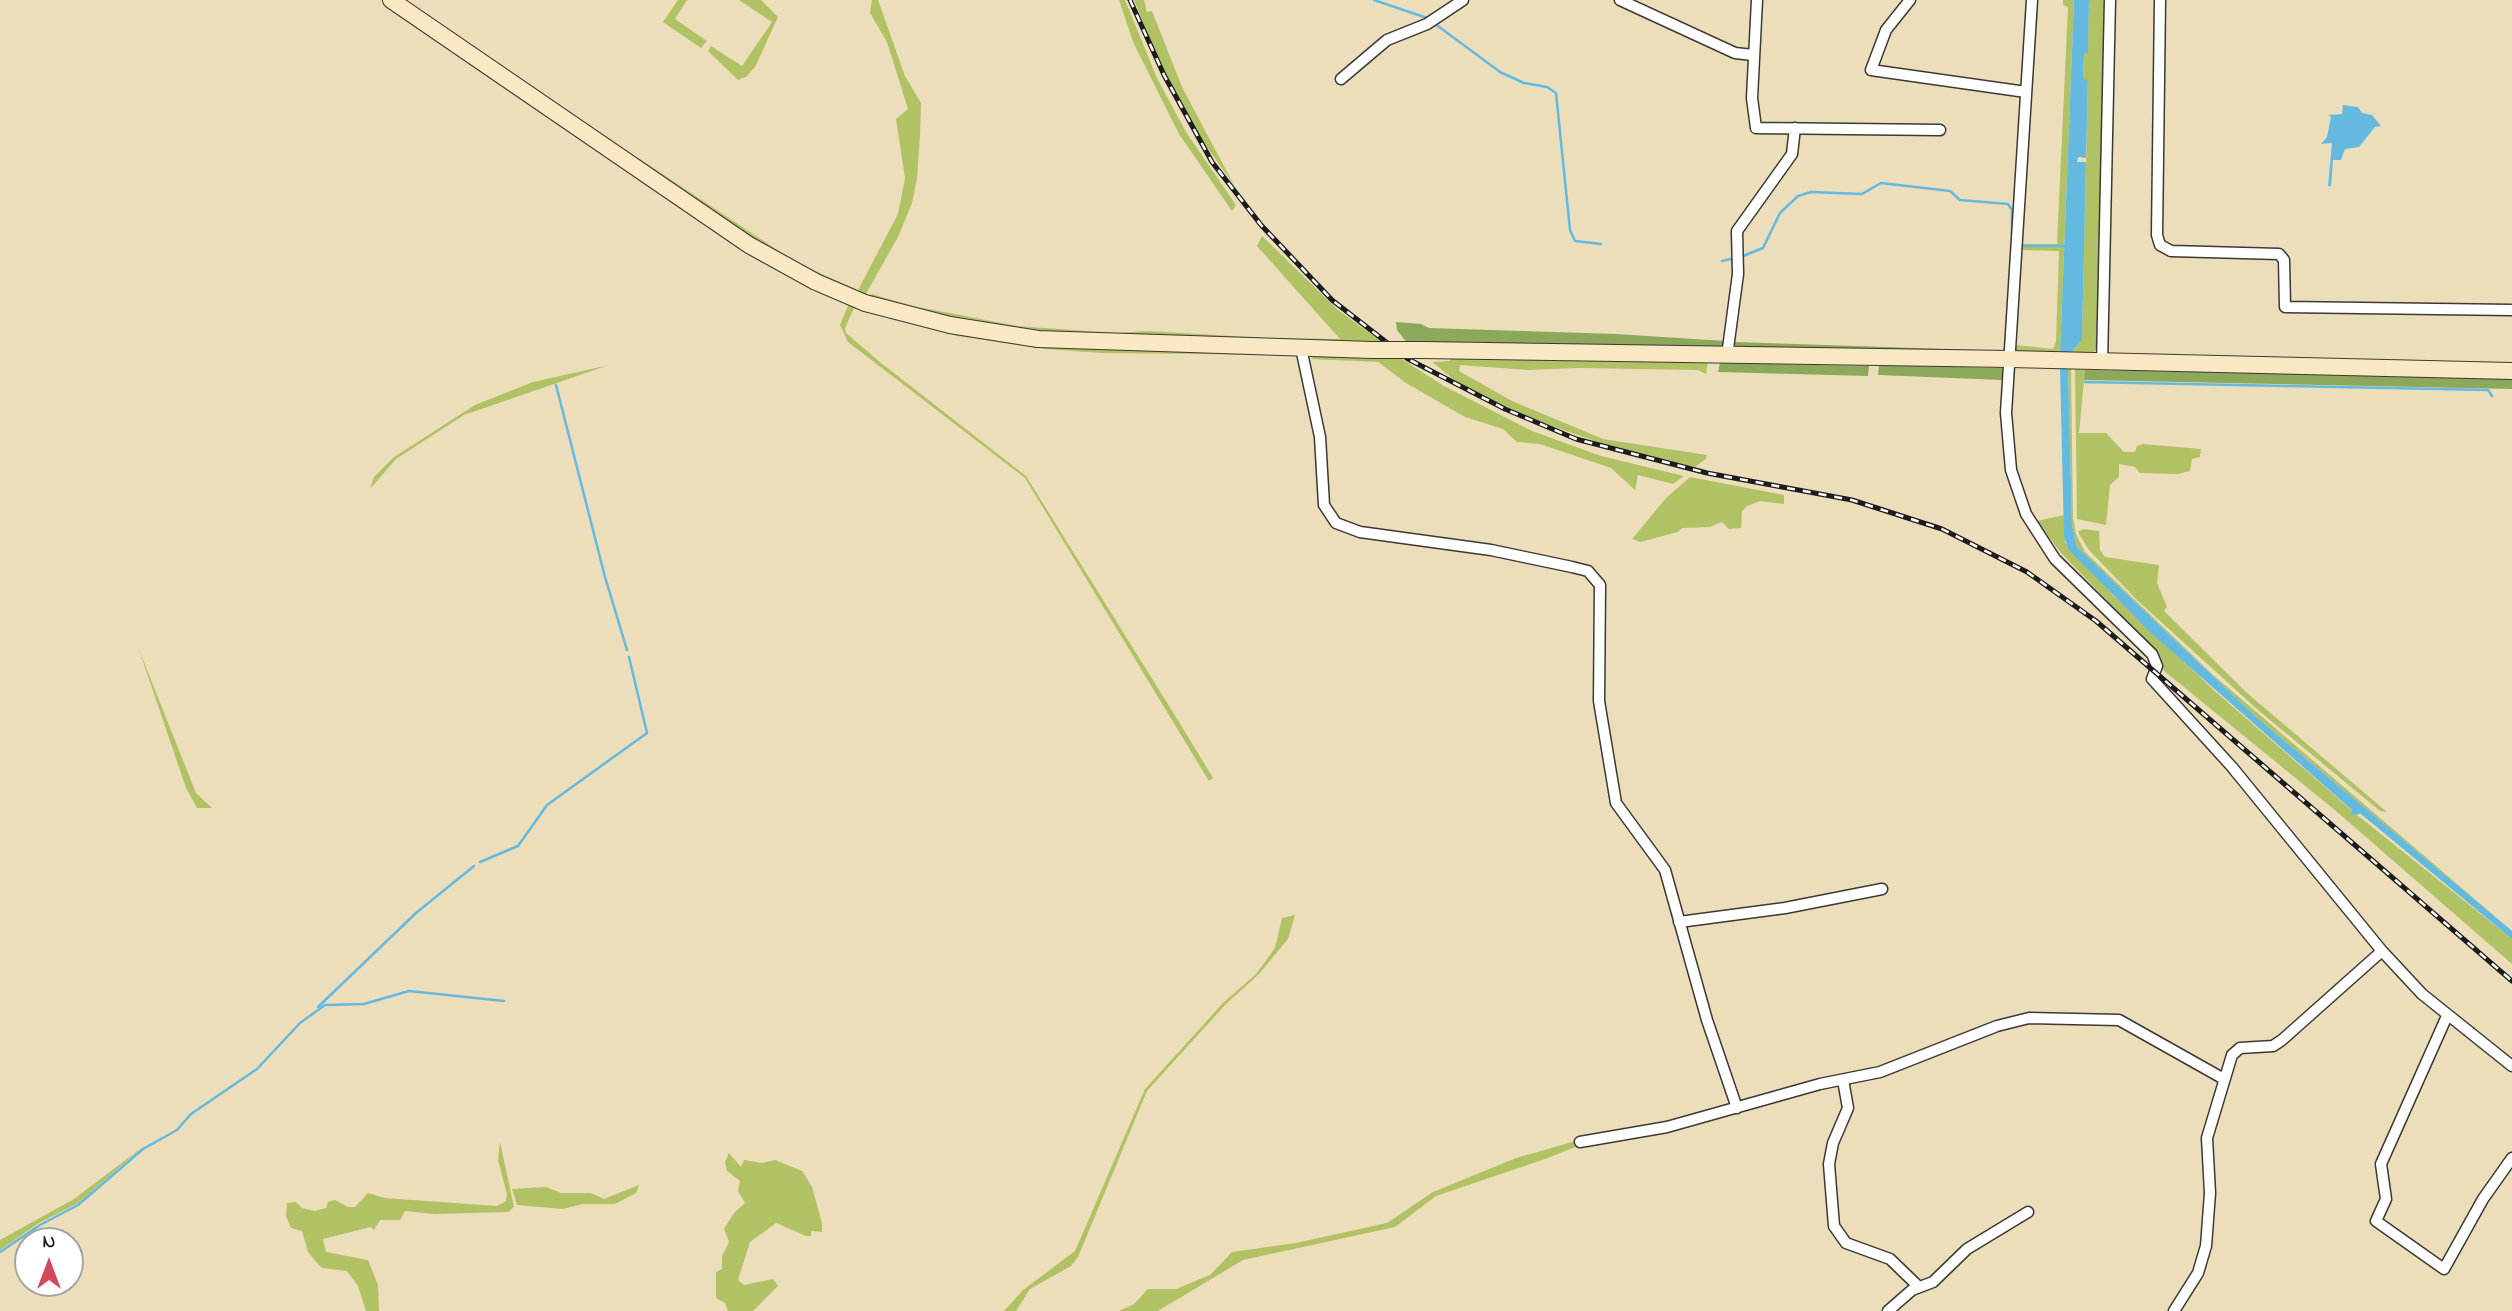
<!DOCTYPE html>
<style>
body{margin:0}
#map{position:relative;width:2512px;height:1311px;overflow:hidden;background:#ecdeba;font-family:"Indie Flower",sans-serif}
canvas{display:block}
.north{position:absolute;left:14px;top:1227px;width:70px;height:70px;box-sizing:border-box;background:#fff;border:2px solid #a4a4a4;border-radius:50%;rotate:0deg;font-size:19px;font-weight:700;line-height:28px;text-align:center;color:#1c1c1c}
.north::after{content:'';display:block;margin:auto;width:24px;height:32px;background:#d1495b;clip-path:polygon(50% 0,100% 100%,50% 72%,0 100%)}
</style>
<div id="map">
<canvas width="2512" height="1311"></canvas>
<div class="north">N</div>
</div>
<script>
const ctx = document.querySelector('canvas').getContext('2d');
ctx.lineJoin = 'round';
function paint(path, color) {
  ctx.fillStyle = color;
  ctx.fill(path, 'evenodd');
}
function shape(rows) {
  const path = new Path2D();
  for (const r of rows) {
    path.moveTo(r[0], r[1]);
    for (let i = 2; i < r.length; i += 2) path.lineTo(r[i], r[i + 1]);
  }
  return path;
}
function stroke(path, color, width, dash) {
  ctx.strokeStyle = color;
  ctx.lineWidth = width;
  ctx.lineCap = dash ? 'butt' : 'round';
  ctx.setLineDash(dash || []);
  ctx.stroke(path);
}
paint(shape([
 [678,0,687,0,675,19,707,41,701,48,663,22],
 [739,0,761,0,778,17,755,67,746,77,738,80,708,51,711,46,742,66,772,22],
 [872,0,878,0,905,76,921,103,920,135,917,179,912,203,898,237,863,299,761,248,638,162,638,158,797,263,858,290,898,214,905,178,896,119,908,109,887,42,870,13],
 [1119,0,1125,0,1157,78,1186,132,1236,205,1232,211,1179,134,1133,42],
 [1134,0,1144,0,1147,12,1152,11,1182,87,1234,185,1201,139,1165,77],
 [2063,0,2074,0,2060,354,2015,357,2016,345,2053,349,2056,342,2059,251,2021,250,2022,244,2057,244,2068,7,2063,5],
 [2089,0,2105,0,2096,348,2093,354,2070,354,2082,340,2088,81,2083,80,2084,53,2088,52],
 [1262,236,1338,310,1382,342,1030,335,869,299,872,294,913,306,1017,326,1115,333,1148,331,1266,338,1340,339,1257,246],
 [850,301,909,320,1287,355,1101,353,1045,349,957,336,855,306,845,328,846,333,880,362,1026,476,1179,722,1213,778,1209,781,1025,478,848,342,840,325],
 [1317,353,1400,358,1444,386,1532,431,1601,456,1684,476,1673,484,1638,475,1635,490,1611,468,1540,444,1517,442,1503,429,1465,417,1406,383,1378,362,1311,359],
 [1451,357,1708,361,1706,374,1698,370,1579,368,1528,370,1460,365,1459,371,1512,401,1603,439,1707,455,1706,459,1695,467,1664,460,1595,441,1532,419,1458,383,1432,362,1450,361],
 [609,365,464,415,396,459,370,489,374,477,394,457,475,405,533,382],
 [2068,367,2071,369,2073,518,2076,534,2085,552,2212,674,2512,931,2255,716,2077,547,2072,525],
 [2075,369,2085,370,2079,433,2106,433,2124,452,2135,452,2137,446,2143,444,2201,449,2200,457,2192,459,2190,471,2178,474,2140,473,2135,467,2119,464,2119,477,2110,485,2106,525,2077,519],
 [1690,477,1784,495,1784,504,1760,501,1747,506,1742,511,1741,528,1729,529,1722,522,1710,527,1682,528,1678,532,1640,542,1632,539,1667,497],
 [2064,515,2065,542,2113,595,2216,692,2356,814,2512,939,2512,964,2336,811,2163,670,2155,650,2061,553,2037,521],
 [2083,529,2099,531,2100,550,2105,557,2159,565,2157,583,2167,607,2164,611,2247,693,2387,812,2380,811,2258,710,2137,600,2089,550,2079,534,2079,531],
 [138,647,196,793,212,808,197,808,186,788],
 [1295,915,1288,939,1259,974,1226,1004,1147,1091,1078,1257,1071,1266,1030,1289,1016,1311,1004,1311,1023,1290,1075,1251,1145,1089,1223,1003,1256,974,1275,948,1282,918],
 [1576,1141,1578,1146,1545,1159,1436,1196,1395,1227,1243,1260,1158,1311,1119,1311,1134,1304,1148,1289,1176,1289,1210,1275,1232,1252,1296,1243,1387,1223,1433,1192,1516,1158],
 [500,1142,514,1207,508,1212,434,1214,405,1211,400,1220,380,1220,374,1230,371,1227,323,1239,326,1252,368,1260,378,1285,379,1311,366,1311,358,1286,347,1271,322,1268,317,1263,308,1252,302,1231,291,1228,286,1216,287,1203,296,1202,302,1208,315,1211,326,1208,328,1202,335,1200,348,1207,355,1207,368,1193,385,1198,497,1206,506,1201,507,1194,498,1160],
 [144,1146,78,1203,39,1223,0,1250,0,1240,74,1199],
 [729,1153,741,1167,744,1160,762,1163,775,1160,802,1171,812,1187,822,1223,822,1232,811,1231,811,1236,806,1236,776,1223,750,1242,738,1280,744,1285,773,1279,778,1286,753,1311,728,1311,725,1303,716,1298,716,1272,722,1269,722,1256,729,1242,724,1229,734,1213,745,1203,738,1191,740,1181,727,1171,725,1162],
 [639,1185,636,1193,615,1204,583,1204,563,1209,517,1205,512,1189,546,1187,561,1193,591,1193,604,1199]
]), '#b1c265');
paint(shape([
 [1396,322,1421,324,1429,328,1616,334,1725,341,1724,351,1407,343,1397,330],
 [1735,342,2006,351,1734,351],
 [1720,363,1869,366,1868,376,1718,372],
 [1879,365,2002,368,2003,373,2002,380,1878,375],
 [2085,370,2512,377,2512,389,2084,380]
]), '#8ca85a');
paint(shape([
 [2074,0,2089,0,2088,53,2084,53,2083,79,2088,80,2086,158,2078,157,2077,162,2086,162,2082,340,2070,354,2060,354],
 [2343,105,2358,107,2362,113,2372,115,2381,126,2375,127,2359,147,2345,149,2341,160,2333,160,2331,186,2328,186,2332,143,2321,144,2327,137,2331,117,2328,115,2342,114],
 [2068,367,2072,525,2077,547,2255,716,2512,931,2512,939,2361,814,2351,815,2352,810,2151,633,2069,550,2064,537,2060,368]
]), '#64b9e0');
stroke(shape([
 [1374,0,1427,18],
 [1434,23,1500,72,1524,83,1547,87,1556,93,1570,230,1575,241,1601,244],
 [2022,246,2064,246],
 [1743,256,1763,248,1780,213,1798,196,1811,192,1862,194,1881,183,1950,191,1960,200,2008,204,2012,210,2012,234],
 [1722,261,1731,259],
 [2085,382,2488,390,2492,396],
 [556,385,605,577,627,650],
 [480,862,518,846,547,805,647,733,629,657],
 [318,1007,416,913,474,866],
 [0,1252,40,1225,78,1205,143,1149,177,1130,191,1114,257,1069,300,1023,325,1005,364,1004,409,991,504,1001]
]), '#64b9e0', 2.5);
const street = shape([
 [1620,0,1735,53,1753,55],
 [1757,0,1752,98,1756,128,1940,130],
 [1910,0,1886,30,1871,70,2026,92],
 [2032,0,2006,413,2011,470,2026,514,2055,559,2152,654,2157,666,2152,679,2232,767,2382,951,2422,994,2512,1066],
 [2160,0,2157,235,2160,245,2171,251,2279,254,2284,260,2285,307,2512,310],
 [1341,79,1387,40,1427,24,1463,0],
 [1301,348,1320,437,1324,505,1336,523,1360,532,1491,550,1572,567,1588,571,1600,585,1599,701,1616,803,1665,870,1707,1020,1737,1108],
 [1727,356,1738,274,1737,231,1792,154,1795,128],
 [2102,363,2110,0],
 [1679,922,1785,908,1882,889],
 [2447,1016,2381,1164,2386,1199,2376,1221,2444,1269,2483,1199,2512,1158],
 [1843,1080,1848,1108,1833,1143,1829,1164,1834,1226,1846,1243,1890,1259,1919,1287],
 [1580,1142,1667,1127,1820,1084,1880,1072,1997,1026,2029,1018,2119,1020,2224,1079],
 [1888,1311,1912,1290,1933,1282,1967,1249,2028,1212],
 [2174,1311,2198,1273,2206,1246,2210,1193,2207,1138,2232,1055,2240,1048,2273,1046,2282,1040,2382,951]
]);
const secondary = shape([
 [391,0,749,245,816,282,865,303,950,325,1038,339,1372,350],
 [1421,350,2010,359,2512,371]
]);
stroke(street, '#3b3934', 13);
stroke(secondary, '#3b3934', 18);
stroke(street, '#fff', 10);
stroke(secondary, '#fae7c3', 16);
const rail = shape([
 [1130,0,1164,75,1212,162,1261,225,1332,300,1408,359,1505,409,1576,439,1707,473,1852,500,1942,529,2027,572,2096,621,2512,981]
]);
stroke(rail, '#1c1c1c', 5);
stroke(rail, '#fff', 2.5, [8]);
const secondaryBridge = shape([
 [1372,350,1421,350]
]);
stroke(secondaryBridge, '#3b3934', 18, []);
stroke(secondaryBridge, '#fae7c3', 16);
</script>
